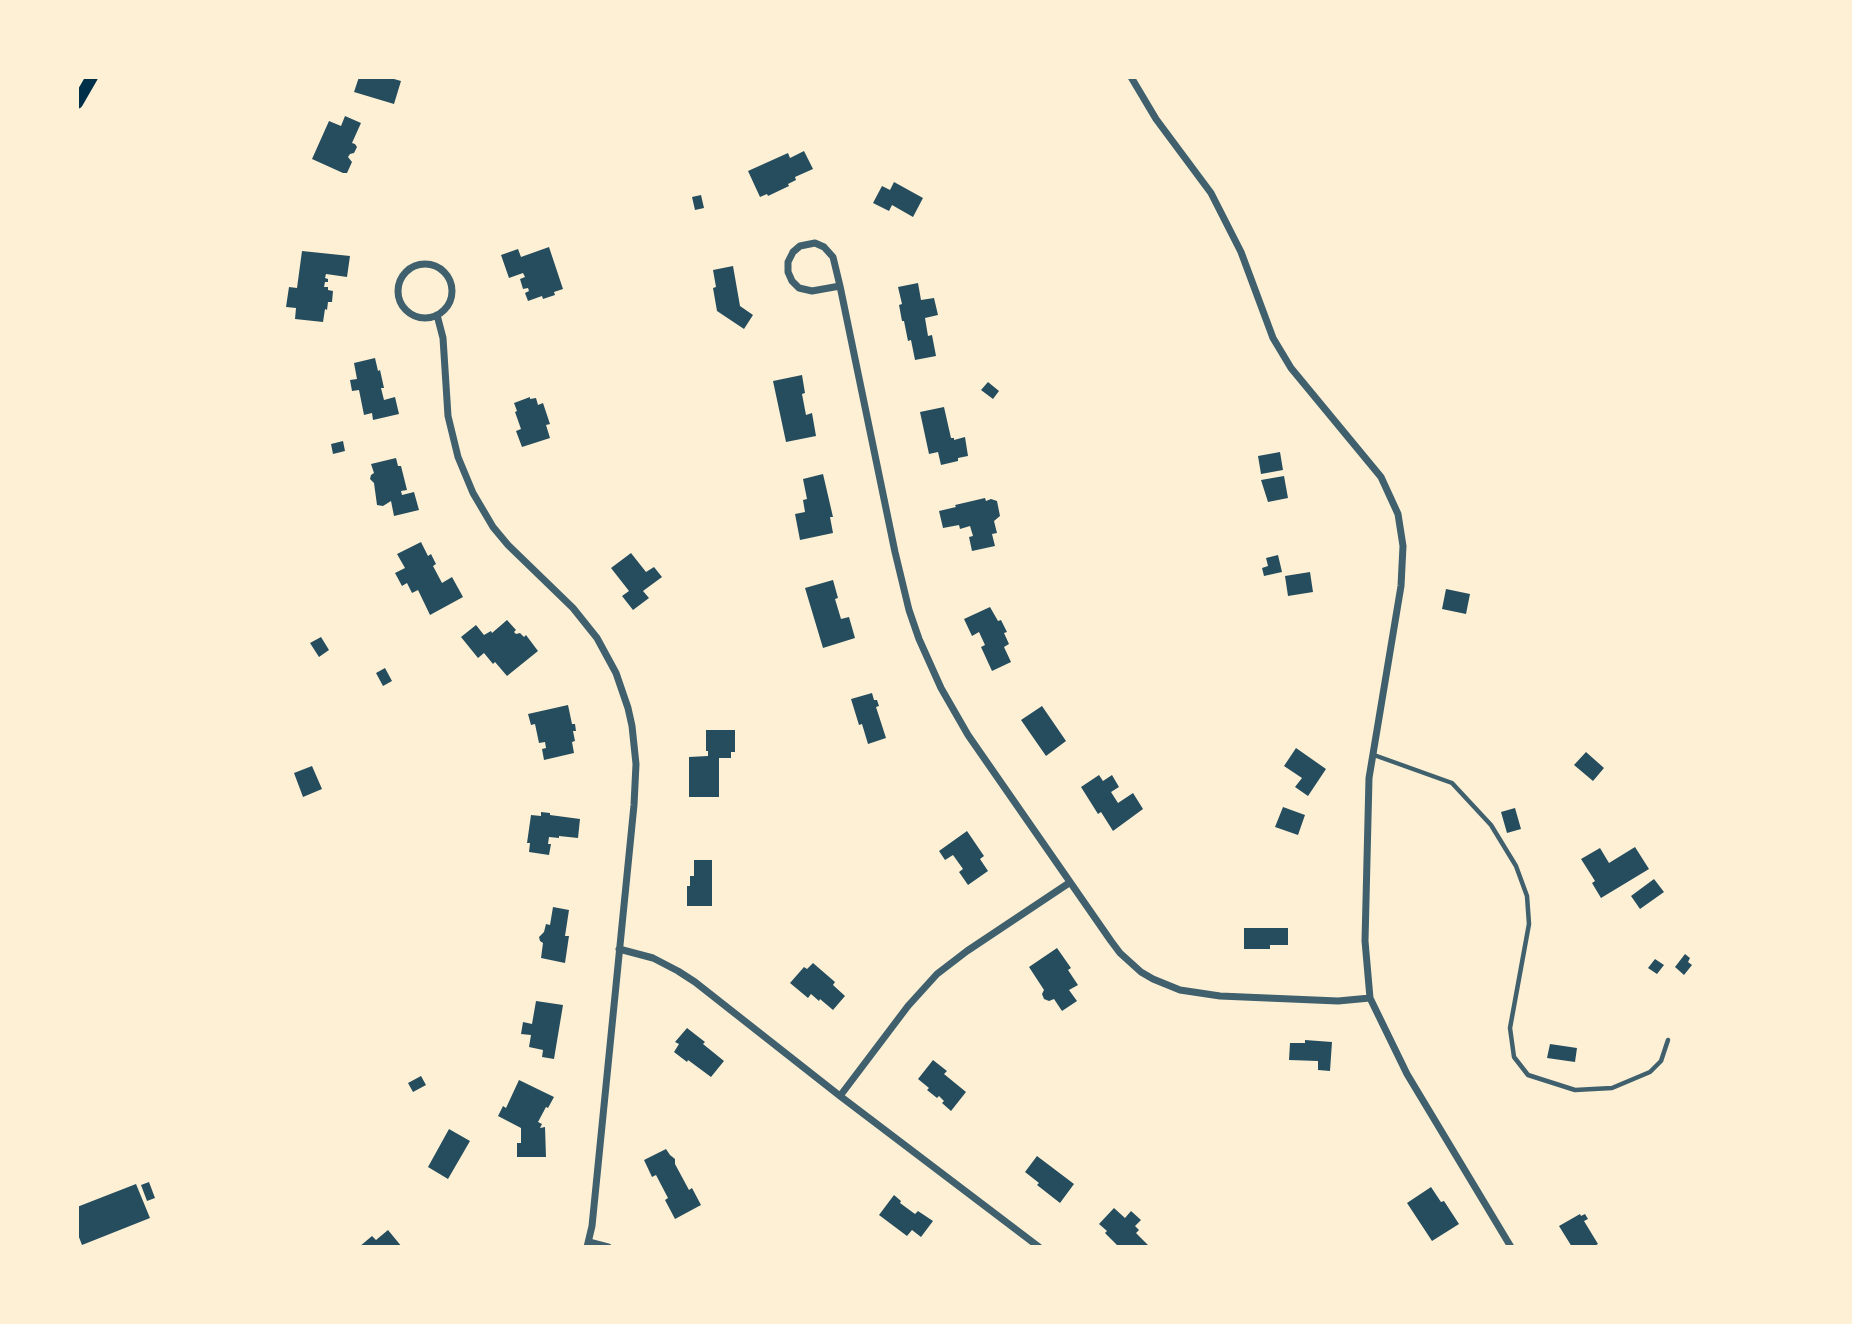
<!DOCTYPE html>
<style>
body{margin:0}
#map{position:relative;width:1852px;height:1324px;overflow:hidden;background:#fdf0d5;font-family:"Fira Sans Condensed",sans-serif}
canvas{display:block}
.frame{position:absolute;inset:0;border:79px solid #fdf0d5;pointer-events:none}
</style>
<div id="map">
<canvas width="1852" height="1324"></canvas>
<div class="frame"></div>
</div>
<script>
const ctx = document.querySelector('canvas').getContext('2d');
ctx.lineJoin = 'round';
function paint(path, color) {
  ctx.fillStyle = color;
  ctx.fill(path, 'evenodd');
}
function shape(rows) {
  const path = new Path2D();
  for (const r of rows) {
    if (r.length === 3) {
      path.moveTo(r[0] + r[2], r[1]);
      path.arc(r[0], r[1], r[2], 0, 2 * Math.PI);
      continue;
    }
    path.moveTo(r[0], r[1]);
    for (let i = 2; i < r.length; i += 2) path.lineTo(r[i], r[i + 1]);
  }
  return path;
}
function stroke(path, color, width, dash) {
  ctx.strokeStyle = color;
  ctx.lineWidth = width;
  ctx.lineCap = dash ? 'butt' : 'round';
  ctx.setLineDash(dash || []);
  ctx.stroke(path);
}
paint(shape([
 [359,77,387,77,401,81,394,104,354,92],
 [345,116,361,123,352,143,355,144,357,147,354,153,350,154,348,157,352,162,347,173,343,173,312,159,329,121,341,126],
 [804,151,813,169,795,177,796,180,788,184,789,186,768,196,767,194,760,197,748,171,788,153,790,158],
 [894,182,923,198,913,217,892,205,889,211,873,203,882,186,890,190],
 [701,195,704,208,695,210,692,197],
 [549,247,563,289,554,292,555,295,543,299,542,296,528,301,525,293,529,291,528,288,523,289,520,279,525,277,523,273,509,278,501,255,518,249,521,257],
 [302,251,350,256,347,277,326,274,325,278,328,279,328,282,325,282,324,287,328,287,328,290,333,291,332,302,328,302,327,310,325,309,323,322,295,319,296,308,286,307,289,287,297,288],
 [733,266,740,306,753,315,744,329,717,311,713,288,716,287,713,270],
 [918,283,921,300,934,298,938,315,925,318,928,336,932,335,936,356,915,360,911,340,908,341,904,321,902,321,899,305,902,304,898,287],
 [375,358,378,371,380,370,384,388,381,388,384,400,395,397,399,414,373,420,372,413,364,415,359,390,352,391,350,380,357,379,354,363],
 [802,375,805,393,802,394,806,415,812,413,816,436,786,442,773,381],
 [988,382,999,391,993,399,981,390],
 [530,397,530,399,536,398,538,405,543,403,550,424,546,425,550,438,522,447,516,431,521,429,515,412,517,411,514,403],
 [944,407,951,438,954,438,954,440,965,437,968,456,958,458,958,461,941,465,938,452,929,454,920,412],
 [343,441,345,451,333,454,331,444],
 [1280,452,1283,470,1261,474,1258,456],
 [396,458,398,466,401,466,407,490,401,491,402,495,414,492,419,510,394,516,391,501,383,506,377,505,374,483,370,479,371,475,374,473,371,464],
 [823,474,833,517,830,517,833,533,800,540,795,514,805,512,803,500,807,499,803,479],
 [1284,476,1288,498,1268,502,1261,480],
 [985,498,986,501,991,499,997,501,1000,516,994,521,997,533,992,534,995,546,972,551,969,537,973,536,970,526,960,529,959,525,943,528,939,511,956,507,955,505],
 [421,542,428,556,431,554,436,564,433,566,442,583,452,577,463,597,430,615,418,590,412,593,407,583,402,586,395,573,405,568,397,554],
 [631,553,646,572,654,567,662,577,643,591,649,598,633,610,622,596,629,591,611,568],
 [1278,555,1282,572,1264,576,1262,568,1268,566,1266,558],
 [1310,572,1313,592,1288,596,1285,576],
 [833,580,838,598,835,599,841,619,849,617,855,638,823,648,805,588],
 [1446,589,1470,594,1466,614,1442,609],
 [990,607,998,621,1001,620,1007,632,1004,633,1009,644,1004,647,1011,662,992,671,981,647,985,645,979,632,972,636,964,619],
 [507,620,516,630,514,632,516,634,520,633,524,637,526,635,538,651,507,676,495,662,493,664,484,653,478,658,461,637,476,625,484,635,491,631,492,633],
 [321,637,329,650,319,657,310,643],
 [385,668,392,681,383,686,376,673],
 [872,693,874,700,877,700,879,706,876,707,886,738,868,744,862,724,859,725,851,699],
 [568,705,572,724,575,724,576,731,573,731,575,741,572,742,574,753,544,760,542,749,546,748,545,742,539,743,535,724,531,725,528,714],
 [1042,706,1066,741,1046,756,1021,720],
 [706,730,735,730,735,752,731,752,731,758,719,758,719,797,689,797,689,757,708,756,708,751,706,751],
 [1296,748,1326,769,1308,796,1295,787,1302,778,1284,766],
 [1586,752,1604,768,1593,781,1574,765],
 [312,766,322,789,303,797,294,773],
 [1099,775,1103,781,1112,775,1119,787,1111,792,1118,803,1133,793,1143,809,1113,831,1101,812,1098,814,1081,787],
 [1283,807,1305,815,1298,835,1275,827],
 [1515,808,1521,829,1507,833,1501,812],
 [541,812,550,813,550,815,580,819,578,838,559,836,559,838,549,837,548,844,551,844,549,855,529,852,530,843,527,843,531,815,541,816],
 [967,831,984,856,980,859,988,871,968,885,959,872,963,869,953,855,945,860,939,851],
 [1635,847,1649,869,1601,898,1592,883,1595,881,1581,859,1600,848,1609,863],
 [694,860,712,860,712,906,687,906,687,886,690,886,690,876,694,876],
 [1654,879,1664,892,1640,909,1631,896],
 [553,907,569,910,565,936,569,936,565,963,541,958,543,943,540,941,539,937,544,932,546,924,550,925],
 [1244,928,1288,928,1288,945,1270,945,1270,949,1244,949],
 [1057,948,1071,968,1068,970,1078,985,1069,990,1077,1001,1062,1011,1054,999,1049,1001,1044,999,1042,994,1044,990,1029,967],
 [1685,954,1690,958,1688,962,1692,965,1684,975,1675,967],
 [1655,959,1664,965,1657,974,1648,968],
 [813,963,835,982,833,985,845,996,833,1010,820,999,819,1001,811,994,808,998,790,983,804,967,807,969],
 [536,1001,563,1005,554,1059,542,1057,543,1050,529,1047,531,1035,521,1034,523,1022,532,1024],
 [687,1028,705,1042,703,1044,724,1061,711,1077,688,1060,687,1062,674,1052,679,1044,675,1042],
 [1305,1040,1332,1042,1330,1071,1318,1070,1318,1061,1289,1060,1290,1043,1305,1043],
 [1550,1044,1577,1048,1575,1062,1547,1058],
 [933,1060,947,1071,944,1074,966,1092,951,1111,942,1103,944,1101,939,1096,937,1098,927,1090,929,1088,918,1079],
 [421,1076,426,1085,413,1092,408,1083],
 [519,1080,554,1097,548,1108,546,1107,538,1122,542,1124,540,1128,545,1127,546,1157,517,1157,517,1143,521,1143,521,1128,498,1116,503,1106,506,1108],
 [449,1129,470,1141,448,1179,428,1167],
 [666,1149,670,1155,675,1159,675,1164,689,1190,692,1188,701,1205,675,1219,665,1200,668,1198,656,1175,652,1177,644,1160],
 [1037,1156,1074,1184,1060,1203,1037,1185,1039,1183,1025,1172],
 [149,1182,155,1198,147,1201,141,1185],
 [136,1184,150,1218,82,1245,77,1232,77,1207],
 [1431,1187,1441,1202,1444,1201,1459,1224,1432,1241,1407,1203],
 [894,1195,901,1201,900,1203,915,1214,918,1211,933,1221,921,1237,912,1230,907,1236,879,1215],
 [1114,1208,1125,1218,1131,1211,1141,1220,1135,1226,1139,1230,1136,1233,1148,1245,1146,1247,1119,1247,1105,1233,1107,1231,1099,1224],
 [1580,1214,1581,1216,1585,1214,1588,1219,1584,1221,1598,1244,1593,1247,1572,1247,1559,1226],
 [388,1230,402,1247,359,1247,372,1236,376,1240]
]), '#264d5e');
stroke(shape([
 [1374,755,1452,783,1491,825,1516,866,1527,896,1529,924,1510,1028,1514,1057,1528,1075,1575,1090,1612,1088,1650,1072,1661,1061,1668,1040]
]), '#3f606c', 4.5);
stroke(shape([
 [1131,77,1156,119,1211,193,1241,252,1273,338,1291,368,1381,477,1398,514,1403,546,1401,586,1369,778,1365,941,1370,998,1407,1074,1511,1247],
 [425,291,27],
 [840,286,812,291,799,288,792,281,788,272,788,262,793,252,800,246,815,243,824,247,833,257,840,286,895,552,909,610,919,639,941,688,968,735,1111,941,1120,953,1141,972,1153,979,1180,990,1220,996,1338,1001,1370,998],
 [437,315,443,338,448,416,458,457,473,493,493,527,508,545,573,608,597,638,616,673,628,708,632,726,636,764,634,805,592,1226,587,1247],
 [619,949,653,958,678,971,695,982,840,1096,1039,1247],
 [840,1096,908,1006,937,974,967,951,1069,883],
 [589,1242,608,1247]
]), '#3f606c', 7);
stroke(shape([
 [77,103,92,77]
]), '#003049', 12);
</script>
